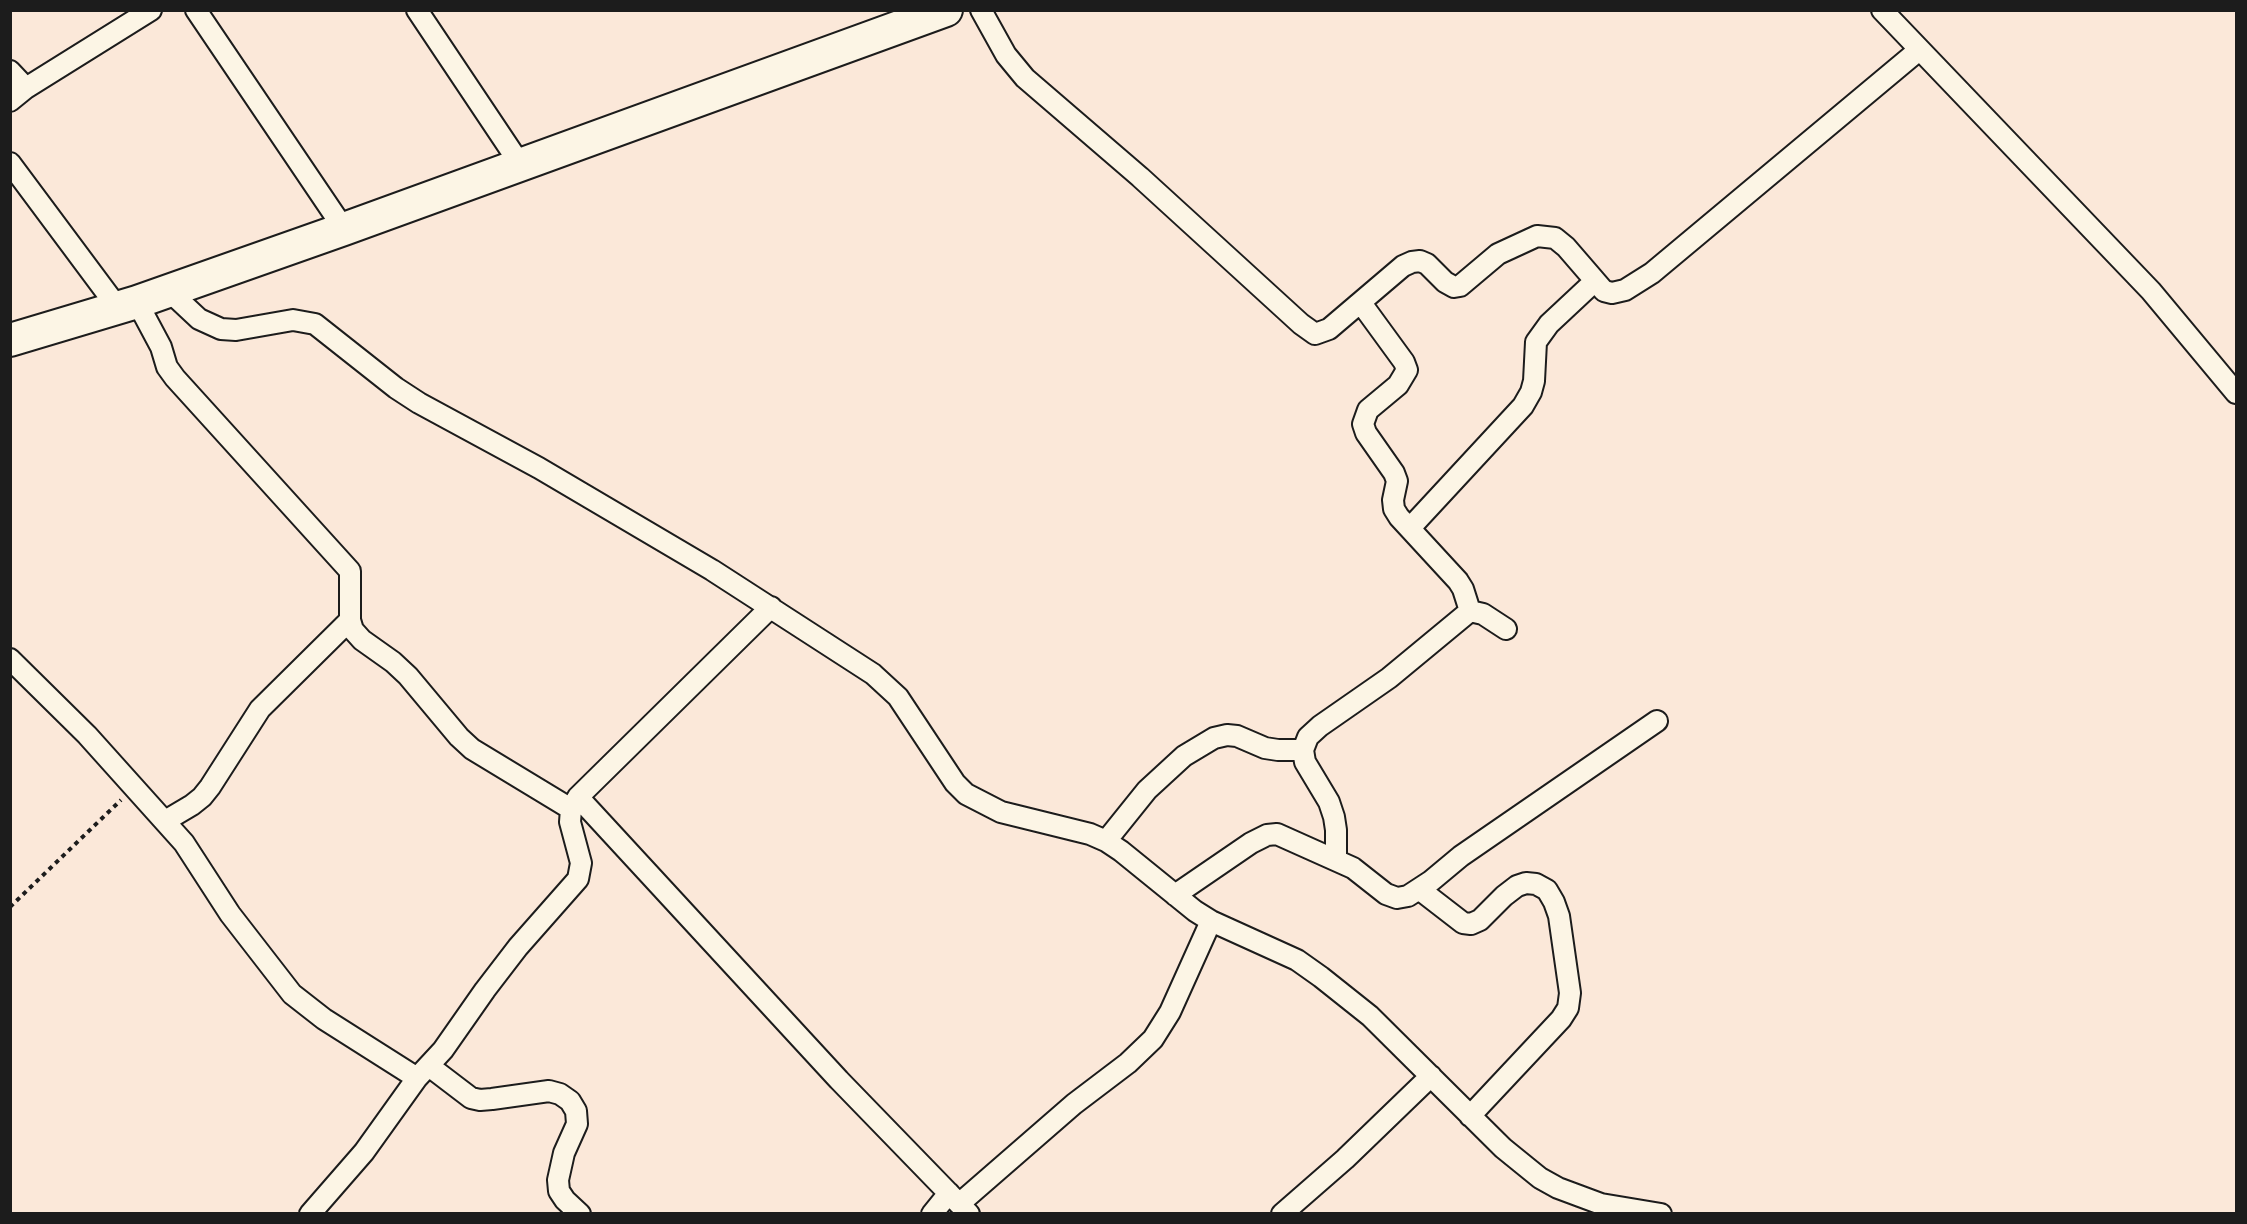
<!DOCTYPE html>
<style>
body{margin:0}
#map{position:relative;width:2247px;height:1224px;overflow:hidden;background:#fbe8d9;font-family:Mali,sans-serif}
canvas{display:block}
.frame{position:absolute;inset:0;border:12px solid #1c1c1c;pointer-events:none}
</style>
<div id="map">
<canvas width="2247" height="1224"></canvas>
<div class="frame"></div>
</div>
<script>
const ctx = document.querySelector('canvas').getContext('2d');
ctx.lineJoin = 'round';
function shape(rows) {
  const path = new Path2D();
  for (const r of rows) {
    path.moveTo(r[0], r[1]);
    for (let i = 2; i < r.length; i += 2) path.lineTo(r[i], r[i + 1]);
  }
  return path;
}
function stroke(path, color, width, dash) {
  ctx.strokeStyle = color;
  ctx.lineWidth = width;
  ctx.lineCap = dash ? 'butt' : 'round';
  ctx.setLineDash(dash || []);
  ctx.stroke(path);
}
const minor = shape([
 [196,10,344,229],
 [417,10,520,164],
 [981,10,1006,55,1025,78,1140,177,1301,324,1315,334,1329,329,1403,266,1412,262,1420,261,1427,264,1445,282,1454,287,1460,286,1498,254,1537,236,1555,238,1566,247,1604,291,1612,293,1625,290,1652,273,1919,50],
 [1882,10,2151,291,2236,393],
 [10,71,26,88,10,101],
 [26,88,151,10],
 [10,163,118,308],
 [168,290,199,319,221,329,236,330,293,320,315,324,396,388,419,403,539,468,712,570,873,674,898,697,955,783,966,794,1001,812,1090,834,1106,841,1121,851,1195,911,1211,921,1297,960,1321,977,1370,1016,1503,1148,1540,1178,1558,1188,1601,1204,1661,1214],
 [137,302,161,347,167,367,175,378,350,571,350,620,353,630,362,640,393,662,408,676,459,737,472,749,571,809],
 [1361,303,1404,362,1407,370,1398,385,1368,410,1363,424,1366,433,1394,473,1397,481,1393,500,1394,509,1399,517,1458,581,1463,589,1470,611],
 [1410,528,1523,406,1531,392,1534,381,1536,342,1549,324,1595,281],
 [10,659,87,735,184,843,230,914,292,994,324,1019,417,1078],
 [578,797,839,1080,969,1214],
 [165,821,192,805,202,797,210,787,260,709,350,620],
 [1106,841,1147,790,1184,756,1214,738,1227,735,1237,736,1265,748,1278,750,1303,750],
 [1336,859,1336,830,1334,817,1329,802,1305,762,1303,750,1308,737,1320,726,1389,678,1470,611,1483,614,1506,629],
 [1419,889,1463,923,1471,924,1480,920,1504,896,1517,886,1526,883,1536,884,1547,890,1554,902,1559,916,1570,993,1568,1008,1561,1019,1470,1116],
 [1175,895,1251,843,1267,835,1277,834,1353,868,1386,894,1397,898,1408,896,1431,881,1461,856,1657,721],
 [429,1066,471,1098,480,1100,492,1099,549,1091,560,1094,570,1101,576,1111,577,1124,564,1153,558,1180,559,1191,565,1200,580,1214],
 [959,1204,1074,1104,1128,1063,1153,1039,1170,1012,1211,921],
 [310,1214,364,1152,417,1078,443,1050,485,990,518,947,578,879,581,863,570,822,571,809,578,797,771,607],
 [932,1214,949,1193],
 [1282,1214,1345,1159,1431,1076]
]);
const primary = shape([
 [10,340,137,302,344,229,946,10]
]);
stroke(minor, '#1c1c1c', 24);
stroke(primary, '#1c1c1c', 36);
stroke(shape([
 [10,907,121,800]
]), '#1c1c1c', 4, [4.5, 4.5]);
stroke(minor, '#fcf5e5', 20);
stroke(primary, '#fcf5e5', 32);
</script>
